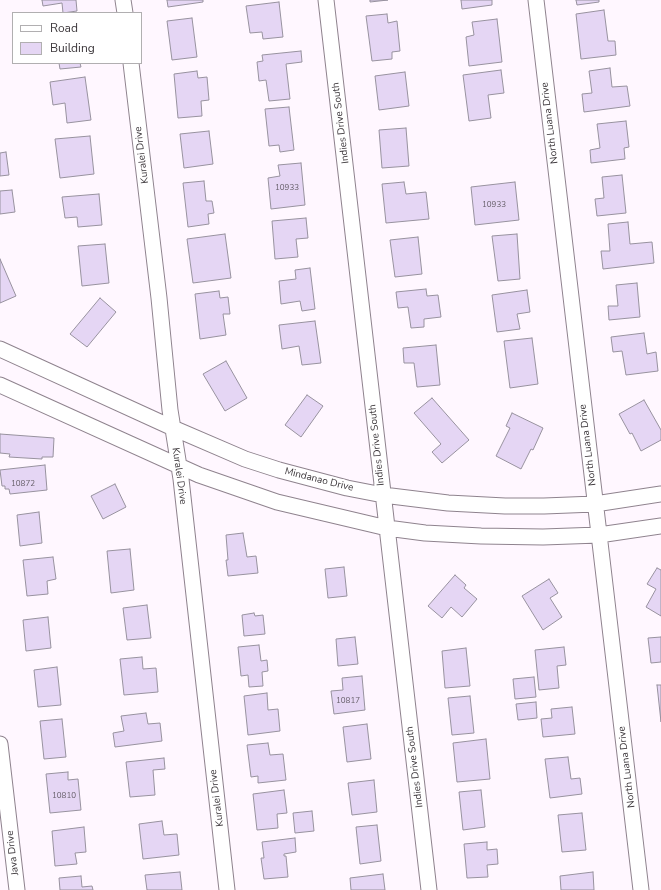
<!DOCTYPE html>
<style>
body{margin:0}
#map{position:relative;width:661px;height:890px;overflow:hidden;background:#fff7ff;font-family:"Nunito Sans",sans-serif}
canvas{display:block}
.legend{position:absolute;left:12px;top:12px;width:130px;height:52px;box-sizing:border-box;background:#fff;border:1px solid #b1afb1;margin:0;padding:5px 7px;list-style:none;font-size:12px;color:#3c373b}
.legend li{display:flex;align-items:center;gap:8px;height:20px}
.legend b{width:20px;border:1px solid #b1afb1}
</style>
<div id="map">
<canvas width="661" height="890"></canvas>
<ul class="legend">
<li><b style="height:5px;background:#fff"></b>Road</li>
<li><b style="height:11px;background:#e5d6f4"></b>Building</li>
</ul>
</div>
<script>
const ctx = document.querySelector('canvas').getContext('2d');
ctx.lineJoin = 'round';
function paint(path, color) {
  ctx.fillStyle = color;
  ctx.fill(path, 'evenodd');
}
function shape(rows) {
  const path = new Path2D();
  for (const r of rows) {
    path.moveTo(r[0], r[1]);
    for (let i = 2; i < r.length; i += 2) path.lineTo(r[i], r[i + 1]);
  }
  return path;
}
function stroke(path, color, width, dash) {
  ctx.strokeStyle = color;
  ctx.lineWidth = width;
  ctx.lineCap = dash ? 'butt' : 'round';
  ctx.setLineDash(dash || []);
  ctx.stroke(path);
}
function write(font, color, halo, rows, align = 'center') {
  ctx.font = font + ' "Nunito Sans",sans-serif';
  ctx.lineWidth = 4;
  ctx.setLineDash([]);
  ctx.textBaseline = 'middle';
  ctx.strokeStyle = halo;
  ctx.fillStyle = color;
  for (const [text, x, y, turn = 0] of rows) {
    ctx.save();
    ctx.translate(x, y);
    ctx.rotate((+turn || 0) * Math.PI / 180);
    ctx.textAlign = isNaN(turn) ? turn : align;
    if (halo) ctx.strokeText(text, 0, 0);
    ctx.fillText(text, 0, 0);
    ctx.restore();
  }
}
const building = shape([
 [42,0,76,0,77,11,63,13,62,3,43,6,42,0],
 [167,0,203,0,203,2,168,7,167,0],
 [370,0,388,0,370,2,370,0],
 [461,0,492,0,492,5,462,9,461,0],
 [576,0,599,0,599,2,577,5,576,0],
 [279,2,283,37,263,39,262,32,250,33,246,6,279,2],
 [604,10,608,41,615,41,616,55,581,59,576,14,604,10],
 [387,14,388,23,397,21,400,51,392,52,392,59,372,61,366,16,387,14],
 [192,18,197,57,172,60,167,21,192,18],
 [497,19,502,62,469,66,466,37,474,35,472,22,497,19],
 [301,51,302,62,286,64,290,99,269,101,266,80,259,81,257,62,263,61,262,55,301,51],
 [59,63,80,63,81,67,60,69,59,63],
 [610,68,612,87,627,86,630,106,584,112,582,94,592,93,589,71,610,68],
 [501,70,504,93,488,95,491,118,469,121,463,75,501,70],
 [197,71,198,78,207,77,209,100,201,101,202,116,178,118,174,74,197,71],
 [405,72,409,106,379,110,375,76,405,72],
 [85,77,91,120,67,123,65,103,53,105,50,82,85,77],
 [289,107,294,150,280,152,279,145,269,146,265,109,289,107],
 [626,121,629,147,624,148,625,159,591,163,590,150,600,148,597,124,626,121],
 [406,128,409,166,382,168,379,130,406,128],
 [209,131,213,164,184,168,180,134,209,131],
 [90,136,94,174,60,178,55,139,90,136],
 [6,152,9,175,0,176,0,153,6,152],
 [301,163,305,205,271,209,268,178,280,176,278,165,301,163],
 [622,175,626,213,597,216,595,199,604,198,602,177,622,175],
 [204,181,206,201,212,201,214,213,208,214,209,224,188,227,183,183,204,181],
 [404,182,406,194,426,192,429,219,386,223,382,184,404,182],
 [515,182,519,220,475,225,471,187,515,182],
 [12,190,15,212,0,214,0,191,12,190],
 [99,194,102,225,78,227,77,217,65,218,62,197,99,194],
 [306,218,308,238,296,239,298,257,275,259,272,221,306,218],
 [628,222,630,244,652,242,654,263,603,269,601,251,610,251,608,224,628,222],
 [225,234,231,278,193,283,187,239,225,234],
 [517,234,520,279,498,281,492,236,517,234],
 [418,237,422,274,395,277,390,240,418,237],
 [105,244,109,283,82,286,78,246,105,244],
 [0,259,16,296,0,303,0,259],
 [310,268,315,309,302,311,300,301,281,304,279,281,296,279,295,270,310,268],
 [637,283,640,317,609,320,608,306,618,306,616,285,637,283],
 [426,289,427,296,438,295,441,317,424,319,424,327,411,328,408,307,398,308,396,292,426,289],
 [527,290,530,312,517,314,520,329,497,332,492,295,527,290],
 [219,291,220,298,228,297,230,314,223,314,226,335,200,339,195,294,219,291],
 [100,298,116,312,87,347,70,334,100,298],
 [315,321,321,363,302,365,299,346,282,349,279,325,315,321],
 [644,333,647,354,656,352,658,371,626,375,622,351,613,352,611,337,644,333],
 [532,338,538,384,510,388,504,341,532,338],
 [436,345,440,385,417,387,414,363,404,363,403,348,436,345],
 [226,361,247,398,225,411,203,374,226,361],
 [307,395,323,406,301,437,285,425,307,395],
 [432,398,469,440,442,463,432,452,441,444,414,413,432,398],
 [644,400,661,430,661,440,641,451,632,433,630,434,619,414,644,400],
 [512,413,543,428,533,450,531,449,521,469,496,456,510,428,506,426,512,413],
 [0,434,54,438,53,457,42,457,42,459,9,457,10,454,0,453,0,434],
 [45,465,47,490,10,494,9,489,5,489,5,486,2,486,0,470,45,465],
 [115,484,126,507,103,519,91,496,115,484],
 [39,512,42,543,20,546,17,515,39,512],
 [243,533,247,557,256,556,258,573,228,576,226,560,228,560,226,535,243,533],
 [130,549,134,590,111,593,107,551,130,549],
 [53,557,56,579,47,581,48,594,27,596,23,560,53,557],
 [344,567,347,596,328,598,325,569,344,567],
 [657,568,661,570,661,616,646,607,656,589,647,584,657,568],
 [455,575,466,585,464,588,477,599,462,617,451,607,442,618,428,606,455,575],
 [549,579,558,593,550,598,562,617,543,630,522,596,549,579],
 [147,605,151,638,127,640,123,608,147,605],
 [254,613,255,616,263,615,265,634,244,636,242,615,254,613],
 [48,617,51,648,26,651,23,620,48,617],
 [355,637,358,664,338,666,336,639,355,637],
 [661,637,661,662,651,663,648,638,661,637],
 [259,645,261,661,267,660,268,671,262,672,263,686,249,687,248,675,241,676,238,647,259,645],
 [564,647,566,665,557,666,559,688,539,690,535,650,564,647],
 [466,648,470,686,445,688,442,651,466,648],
 [142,657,143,669,156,668,158,692,124,695,120,659,142,657],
 [57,667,61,705,38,707,34,670,57,667],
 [362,676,365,710,334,714,331,691,343,690,342,678,362,676],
 [534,677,536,697,515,699,513,679,534,677],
 [657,685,661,685,661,722,657,685],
 [267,693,268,710,278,709,280,731,248,735,244,696,267,693],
 [470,696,474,733,452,735,448,698,470,696],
 [536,702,537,718,518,720,516,704,536,702],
 [572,707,575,734,543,737,541,719,552,718,551,709,572,707],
 [146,713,148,724,160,723,162,741,115,747,113,733,124,731,121,716,146,713],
 [62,719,66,757,44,759,40,721,62,719],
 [367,724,371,759,347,762,343,727,367,724],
 [486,739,490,779,457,782,453,743,486,739],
 [268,743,270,755,283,754,286,780,258,783,258,776,251,777,247,745,268,743],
 [568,757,571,779,580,778,582,794,550,798,545,759,568,757],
 [164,758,165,769,153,770,155,795,130,797,126,762,164,758],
 [68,772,68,780,78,779,81,810,50,813,46,774,68,772],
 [374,780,377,812,352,815,348,783,374,780],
 [284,790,287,813,277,814,278,828,257,830,253,794,284,790],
 [481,790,485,827,463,830,459,792,481,790],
 [312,811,314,831,295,833,293,813,312,811],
 [582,813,586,850,562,852,558,815,582,813],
 [162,821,164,835,177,834,179,855,143,859,139,824,162,821],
 [377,825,381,861,360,864,356,827,377,825],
 [84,827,86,852,75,853,77,864,55,866,52,831,84,827],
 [295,838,296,852,284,854,284,856,286,856,288,877,264,879,261,858,264,858,262,842,295,838],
 [487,842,487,850,497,849,498,864,487,865,488,877,467,878,464,844,487,842],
 [180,872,182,890,147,890,145,875,180,872],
 [593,872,594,890,561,890,560,876,593,872],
 [383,874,385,890,351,890,350,878,383,874],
 [81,876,82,887,92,886,93,890,60,890,59,878,81,876]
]);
paint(building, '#e5d6f4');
stroke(building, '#98929f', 1);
const street = shape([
 [123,0,125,13],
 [326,0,429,890],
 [536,0,641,890],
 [131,63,159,298,170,410,181,479,227,890],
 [0,349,173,428,245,459,279,470,347,488,383,495,448,503,505,506,544,506,595,504,661,494],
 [0,385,199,475,277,502,387,528,425,533,481,536,543,537,599,535,661,526],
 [0,744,17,890]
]);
stroke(street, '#8f838e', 17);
stroke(street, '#fff', 15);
write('8px', '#665f69', null, [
 ["10933",287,188],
 ["10933",494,205],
 ["10872",23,484],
 ["10817",348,701],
 ["10810",64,796]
]);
write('10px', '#3c373b', '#fff', [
 ["Indies Drive South",341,123,-97],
 ["North Luana Drive",550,123,-97],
 ["Kuralei Drive",142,155,-97],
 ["Indies Drive South",377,445,-96],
 ["North Luana Drive",588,445,-97],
 ["Kuralei Drive",179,476,82],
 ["Mindanao Drive",319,480,14],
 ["Indies Drive South",415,767,-97],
 ["North Luana Drive",627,767,-97],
 ["Kuralei Drive",217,798,-97],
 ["Java Drive",13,853,-97]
]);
</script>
